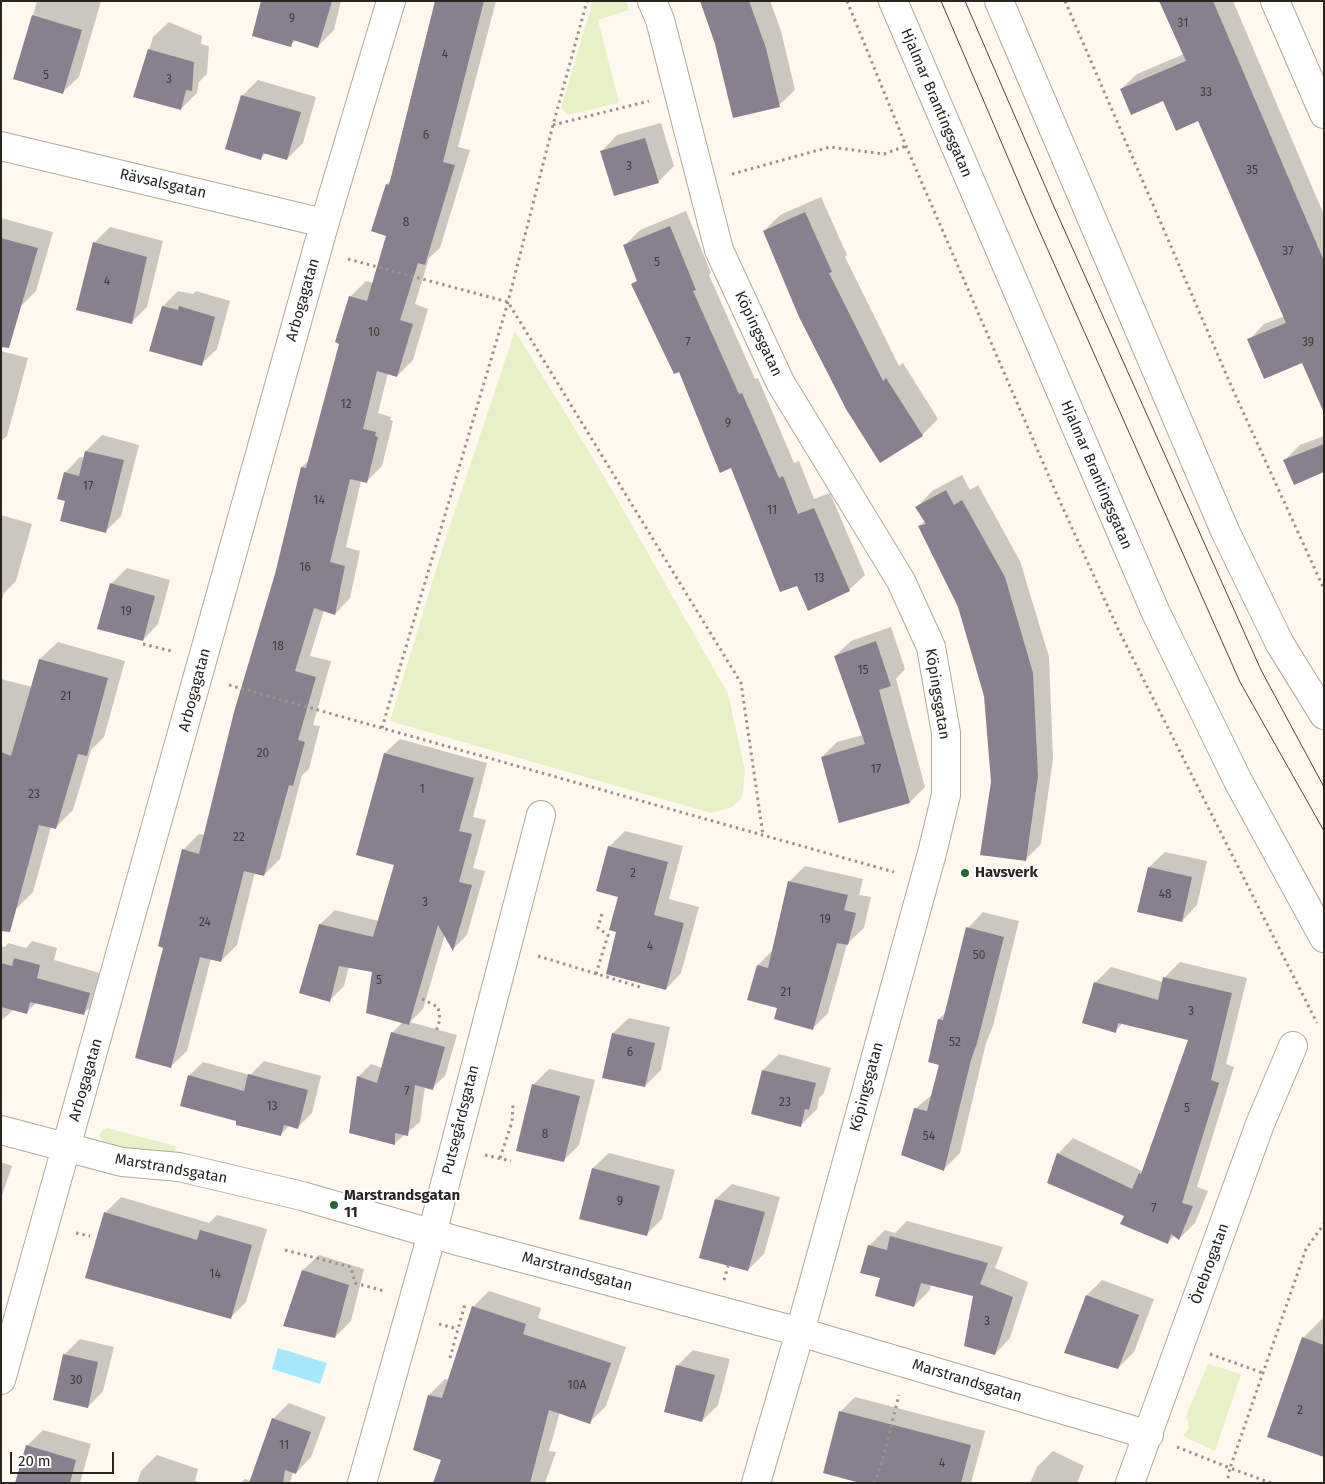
<!DOCTYPE html>
<meta charset="utf-8">
<style>
body{margin:0}
#map{position:relative;width:1325px;height:1484px;overflow:hidden;background:#fef8ee;font-family:"Fira Sans",sans-serif}
canvas{display:block}
.frame{position:absolute;inset:0;border:2px solid #28241f;pointer-events:none}
.scale{position:absolute;left:10px;top:1452px;width:104px;height:22px;box-sizing:border-box;border:2px solid #28241f;border-top:0;padding-left:6px;font-size:15px;line-height:18px;white-space:nowrap;color:#28241f;-webkit-text-stroke:4px #fff;paint-order:stroke}
</style>
<div id="map">
<canvas width="1325" height="1484"></canvas>
<div class="frame"></div>
<div class="scale">20 m</div>
</div>
<script>
const ctx = document.querySelector('canvas').getContext('2d');
ctx.lineJoin = 'round';
function paint(path, color) {
  ctx.fillStyle = color;
  ctx.fill(path, 'evenodd');
}
function shape(rows) {
  const path = new Path2D();
  for (const r of rows) {
    path.moveTo(r[0], r[1]);
    for (let i = 2; i < r.length; i += 2) path.lineTo(r[i], r[i + 1]);
  }
  return path;
}
function stroke(path, color, width, dash) {
  ctx.strokeStyle = color;
  ctx.lineWidth = width;
  ctx.lineCap = dash ? 'butt' : 'round';
  ctx.setLineDash(dash || []);
  ctx.stroke(path);
}
function write(font, color, halo, rows, align = 'center') {
  ctx.font = font + ' "Fira Sans",sans-serif';
  ctx.lineWidth = 4;
  ctx.setLineDash([]);
  ctx.textBaseline = 'middle';
  ctx.strokeStyle = halo;
  ctx.fillStyle = color;
  for (const [text, x, y, turn = 0] of rows) {
    ctx.save();
    ctx.translate(x, y);
    ctx.rotate((+turn || 0) * Math.PI / 180);
    ctx.textAlign = isNaN(turn) ? turn : align;
    if (halo) ctx.strokeText(text, 0, 0);
    ctx.fillText(text, 0, 0);
    ctx.restore();
  }
}
paint(shape([
 [593,1,626,1,629,10,598,20,619,103,568,115,561,108],
 [515,331,605,478,728,694,745,771,742,798,732,807,711,813,390,721,447,534],
 [107,1128,176,1146,174,1155,130,1151,103,1143,99,1136,102,1130],
 [1208,1364,1241,1374,1215,1451,1183,1436,1189,1427,1186,1416]
]), '#e8f0c7');
paint(shape([
 [278,1348,327,1363,320,1384,272,1369]
]), '#a6e8fb');
paint(shape([
 [37,1,101,1,79,77,63,92,15,78],
 [263,1,341,1,334,30,318,46,296,40,290,45],
 [441,1,496,1,458,147,470,150,440,248,429,258,415,304,428,309,413,360,397,376,388,373,378,413,391,417,390,420,393,421,382,466,366,482,361,481,346,547,360,551,350,598,335,614,324,610,310,656,331,661,313,725,320,726,309,769,302,775,280,859,264,875,255,872,237,945,221,961,211,958,187,1051,171,1066,165,947,183,850,199,834,205,835,277,574,302,467,310,459,341,343,350,297,366,281,373,283,387,235,373,230,387,184,391,180],
 [701,1,770,1,781,31,795,90,779,105,716,44],
 [1161,1,1233,1,1324,215,1324,403,1303,362,1249,340,1264,324,1285,316,1199,119,1164,100,1121,89,1137,74,1184,54],
 [169,22,202,36,201,44,209,46,207,74,199,82,197,93,181,109,135,96,153,37],
 [258,80,316,97,303,143,287,159,266,153,261,158,242,96],
 [661,123,674,166,658,182,602,151,617,135],
 [821,197,847,255,845,257,899,366,903,363,938,419,922,435,881,461,764,231,780,215],
 [686,211,711,273,709,275,755,379,758,378,794,463,799,461,814,499,830,493,865,575,849,590,797,584,633,284,638,279,624,246,640,230],
 [1,218,53,232,36,291,20,307,1,301],
 [110,227,163,241,147,307,131,323,94,243],
 [178,291,193,294,196,291,230,301,217,349,201,364,163,306],
 [1,351,28,358,7,436,1,441],
 [102,435,139,445,121,516,105,532,66,500,65,473,80,457,85,458,86,451],
 [1324,436,1324,471,1285,460,1300,445],
 [962,475,970,490,978,485,1020,561,1049,657,1053,759,1041,844,1025,860,993,782,985,696,959,607,919,526,925,521,917,507,932,491],
 [1,515,32,524,16,581,4,593,1,603],
 [127,568,170,580,158,624,143,640,111,584],
 [891,627,905,669,896,679,925,787,910,802,822,757,837,742,863,735,835,656,851,641],
 [58,642,125,661,104,737,91,750,73,810,55,828,51,827,33,892,15,910,1,906,1,679,32,687,40,659],
 [400,739,487,763,473,817,486,820,473,868,485,871,467,935,453,949,445,934,423,1009,410,1022,457,1035,445,1076,432,1088,425,1086,420,1122,394,1144,358,1077,371,1064,382,1068,392,1033,403,1022,374,971,349,966,344,986,329,1001,301,992,320,924,335,910,379,921,396,864,385,753],
 [625,831,683,846,669,899,699,907,681,973,666,989,618,931,619,896,609,847],
 [1165,852,1207,861,1197,905,1182,921,1149,867],
 [805,866,863,879,859,895,871,897,864,928,847,944,828,1013,812,1029,778,1007,758,965,774,949,789,882],
 [983,912,1019,921,993,1026,986,1043,960,1153,944,1169,915,1109,933,1094,941,1064,939,1019,946,1012,968,928],
 [32,941,57,948,54,960,107,975,102,996,84,1013,37,1002,27,1012,14,1009,1,1021,1,946,5,947,8,943,26,948],
 [1180,962,1247,978,1226,1064,1234,1067,1197,1187,1208,1191,1195,1223,1179,1239,1175,1235,1168,1242,1125,1215,1058,1154,1073,1138,1142,1171,1190,1039,1123,1023,1115,1031,1095,983,1111,967,1163,982,1164,978],
 [629,1018,670,1027,661,1070,645,1086,613,1033],
 [779,1054,831,1068,824,1093,819,1098,817,1109,801,1125,752,1113,763,1070],
 [264,1061,321,1076,312,1113,298,1127,290,1125,280,1135,238,1121,189,1076,203,1062,250,1075],
 [549,1069,595,1080,579,1145,563,1161,533,1085],
 [609,1153,675,1170,662,1219,646,1235,593,1168],
 [1,1162,12,1166,1,1198],
 [732,1184,780,1197,764,1254,748,1270,716,1199],
 [121,1197,209,1223,217,1215,267,1229,246,1302,230,1318,105,1213],
 [907,1221,1003,1247,995,1268,1028,1282,1010,1338,995,1354,975,1295,931,1284,930,1290,914,1306,881,1277,869,1246,885,1230,895,1233],
 [319,1255,364,1269,351,1321,335,1337,285,1325,303,1270],
 [1102,1280,1154,1299,1134,1352,1118,1368,1087,1295],
 [489,1291,541,1308,538,1318,626,1347,606,1406,590,1422,560,1412,549,1451,556,1452,545,1483,435,1483,443,1459,429,1395,445,1379,449,1380,473,1307],
 [1324,1317,1324,1455,1303,1338],
 [80,1339,114,1347,103,1391,88,1407,64,1355],
 [693,1350,730,1359,718,1405,702,1421,678,1365],
 [855,1397,985,1431,971,1483,864,1483,840,1412],
 [289,1403,326,1417,311,1457,296,1473,293,1472,290,1483,241,1483,245,1479,251,1481,273,1419],
 [43,1430,91,1444,80,1483,16,1483,27,1446],
 [1053,1451,1084,1466,1077,1483,1030,1483,1037,1467],
 [157,1455,198,1469,195,1481,202,1483,137,1483,141,1471]
]), '#0003');
paint(shape([
 [261,1,332,1,318,48,293,40,291,47,252,36],
 [435,1,484,1,443,162,455,165,425,265,418,263,400,320,413,324,397,377,377,371,363,429,376,432,375,436,378,437,367,483,350,479,330,562,345,566,335,615,314,608,295,671,316,677,298,740,305,742,293,786,289,785,264,876,244,871,221,962,200,957,171,1068,135,1058,163,948,158,946,182,849,199,854,234,712,275,574,301,467,306,468,339,344,335,342,349,296,367,301,386,236,371,231,386,184,389,185],
 [700,1,749,1,766,48,780,107,733,118,715,44],
 [1159,1,1213,1,1324,261,1324,413,1302,363,1264,379,1247,339,1286,323,1198,121,1176,131,1163,101,1131,115,1120,89,1186,61],
 [32,15,82,30,63,94,13,79],
 [148,49,194,62,192,91,186,90,181,110,133,97],
 [241,95,301,112,287,160,263,153,261,160,225,149],
 [645,138,659,183,614,196,600,151],
 [805,212,832,272,829,273,883,381,886,378,923,436,880,463,846,409,799,317,763,231],
 [670,226,696,290,693,291,739,394,742,393,779,478,783,476,798,514,814,508,850,591,808,611,797,586,780,592,731,468,720,473,679,372,674,374,631,284,637,281,623,245],
 [1,238,38,248,9,348,1,347],
 [93,242,147,257,132,324,76,310],
 [162,306,178,310,179,306,215,317,202,366,149,351],
 [1324,444,1324,472,1294,485,1283,460],
 [85,451,124,460,106,533,60,521,65,501,57,499,64,472,79,476],
 [946,490,954,505,962,500,1005,577,1033,673,1038,776,1026,861,980,855,991,782,984,696,958,607,918,526,926,524,915,507],
 [110,583,155,596,143,641,97,629],
 [876,641,891,686,879,690,910,803,839,823,821,757,865,744,834,656],
 [39,659,108,678,87,756,78,754,56,829,39,825,10,932,1,931,1,752,11,756],
 [384,753,474,778,459,831,472,834,459,882,472,885,453,951,438,925,409,1025,366,1013,372,972,339,966,330,1002,299,993,319,924,373,937,394,865,356,855],
 [608,846,668,862,654,915,684,923,666,990,606,974,616,932,609,930,618,897,596,891],
 [1148,867,1192,877,1182,922,1137,912],
 [788,881,848,895,844,910,856,913,848,945,837,943,813,1030,774,1019,777,1008,747,1000,757,965,768,968],
 [966,927,1004,937,977,1043,971,1060,944,1171,901,1155,914,1108,927,1111,939,1065,928,1062,938,1019,943,1020],
 [14,958,40,965,37,978,90,993,84,1015,30,1002,27,1014,1,1007,1,963,12,966],
 [1163,977,1232,993,1211,1080,1219,1083,1182,1203,1193,1206,1179,1240,1171,1234,1168,1244,1120,1224,1124,1216,1047,1183,1057,1153,1132,1189,1139,1173,1141,1174,1188,1040,1118,1023,1116,1033,1082,1023,1094,982,1158,1000],
 [391,1032,445,1047,433,1090,415,1085,408,1136,395,1133,395,1145,349,1133,357,1076,377,1083],
 [612,1033,655,1043,645,1087,602,1078],
 [762,1070,816,1083,809,1110,805,1109,801,1127,751,1114],
 [248,1074,308,1090,298,1129,284,1125,281,1136,236,1125,236,1121,180,1106,188,1075,244,1091],
 [532,1084,580,1096,564,1162,516,1151],
 [592,1168,660,1186,647,1236,579,1219],
 [715,1199,765,1212,748,1271,699,1258],
 [104,1212,197,1240,200,1230,252,1245,231,1319,85,1278],
 [890,1236,988,1263,980,1284,1013,1297,995,1355,964,1346,973,1296,921,1283,914,1307,875,1296,880,1278,860,1273,868,1245,887,1250],
 [302,1270,349,1285,335,1338,283,1326],
 [1086,1295,1139,1315,1118,1369,1064,1353],
 [472,1306,526,1324,523,1334,611,1363,590,1424,549,1410,530,1483,433,1483,441,1460,413,1450,428,1395,442,1398],
 [1302,1337,1324,1345,1324,1457,1267,1437],
 [63,1354,98,1362,88,1408,53,1400],
 [676,1365,715,1375,702,1422,664,1412],
 [839,1411,971,1445,961,1483,860,1483,823,1473],
 [272,1418,311,1432,296,1474,285,1470,283,1483,249,1483],
 [26,1445,76,1460,70,1483,15,1483]
]), '#88808e');
const minor = shape([
 [652,1,660,20,719,250,780,382,901,581,931,647,946,733,946,795,932,853,800,1332,756,1483],
 [1275,1,1324,114],
 [1,146,324,223],
 [1,1130,122,1162,179,1167,302,1196,458,1241,800,1332,1149,1435],
 [1,1380,324,225,391,1],
 [362,1483,432,1234,541,815],
 [1130,1483,1260,1124,1293,1046]
]);
const secondary = shape([
 [893,1,1156,613,1238,781,1324,938],
 [999,1,1225,531,1280,644,1324,715]
]);
stroke(minor, '#b2a899', 30);
stroke(secondary, '#b2a899', 30);
stroke(shape([
 [847,1,906,146,1057,495,1118,629,1317,1023],
 [1065,1,1233,390,1324,589],
 [553,125,649,101],
 [732,174,830,147,884,154,906,146],
 [348,259,508,302,741,683,763,835],
 [143,644,171,651],
 [229,685,894,872],
 [382,728,508,302,553,125,587,1],
 [538,956,640,987],
 [596,974,608,935,598,928,602,913],
 [422,999,438,1007,440,1019,436,1032],
 [485,1155,511,1161],
 [500,1158,512,1122,513,1104],
 [76,1233,90,1236],
 [285,1250,351,1267,355,1283,384,1291],
 [724,1280,728,1266],
 [439,1324,458,1329],
 [1210,1354,1263,1373],
 [450,1358,465,1304],
 [1177,1447,1230,1468,1227,1483],
 [874,1483,883,1458,899,1395],
 [1271,1483,1230,1468,1306,1249,1324,1224]
]), '#98938b', 3, [2.5, 4]);
stroke(minor, '#fff', 28);
stroke(secondary, '#fff', 28);
stroke(shape([
 [941,1,1035,221,1240,682,1324,831],
 [965,1,1055,209,1261,670,1324,787]
]), '#49453f', 1);
for (const [x, y, r, color] of [
 [965,873,5,"#276832"],
 [334,1205,5,"#276832"]
]) {
  const dot = new Path2D();
  dot.arc(x, y, r, 0, 2 * Math.PI);
  ctx.fillStyle = color;
  ctx.fill(dot);
  stroke(dot, '#fff', 2);
}
write('12px', '#403b3b', null, [
 ["9",292,19],
 ["31",1183,24],
 ["4",445,55],
 ["5",46,76],
 ["3",169,80],
 ["33",1206,93],
 ["6",426,136],
 ["3",629,167],
 ["35",1252,171],
 ["8",406,223],
 ["37",1288,252],
 ["5",657,263],
 ["4",107,282],
 ["10",374,333],
 ["7",688,343],
 ["39",1308,343],
 ["12",346,405],
 ["9",728,424],
 ["17",88,487],
 ["14",319,501],
 ["11",772,511],
 ["16",305,568],
 ["13",819,579],
 ["19",126,612],
 ["18",278,647],
 ["15",863,671],
 ["21",66,697],
 ["20",263,754],
 ["17",876,770],
 ["1",422,790],
 ["23",34,795],
 ["22",239,838],
 ["2",633,874],
 ["48",1165,895],
 ["3",425,903],
 ["19",825,920],
 ["24",205,923],
 ["4",650,947],
 ["50",979,956],
 ["5",379,981],
 ["21",786,993],
 ["3",1191,1012],
 ["52",955,1043],
 ["6",630,1053],
 ["7",407,1092],
 ["23",785,1103],
 ["13",272,1107],
 ["5",1187,1109],
 ["8",545,1135],
 ["54",929,1137],
 ["9",620,1202],
 ["7",1154,1209],
 ["14",215,1275],
 ["3",987,1322],
 ["30",76,1381],
 ["10A",577,1386],
 ["2",1300,1411],
 ["11",284,1446],
 ["4",942,1464]
]);
write('15px', '#28241f', '#fff', [
 ["Hjalmar Brantingsgatan",936,103,67],
 ["Rävsalsgatan",163,184,13],
 ["Arbogagatan",303,300,-74],
 ["Köpingsgatan",758,334,65],
 ["Hjalmar Brantingsgatan",1096,475,67],
 ["Arbogagatan",195,690,-75],
 ["Köpingsgatan",937,694,81],
 ["Arbogagatan",86,1080,-74],
 ["Köpingsgatan",867,1087,-75],
 ["Putsegårdsgatan",461,1120,-76],
 ["Marstrandsgatan",171,1169,10],
 ["Örebrogatan",1210,1264,-70],
 ["Marstrandsgatan",577,1272,15],
 ["Marstrandsgatan",967,1381,17]
]);
write('bold 15px', '#28241f', '#fff', [
 ["Havsverk",975,873],
 ["Marstrandsgatan",344,1196],
 ["11",344,1213]
], 'left');
</script>
